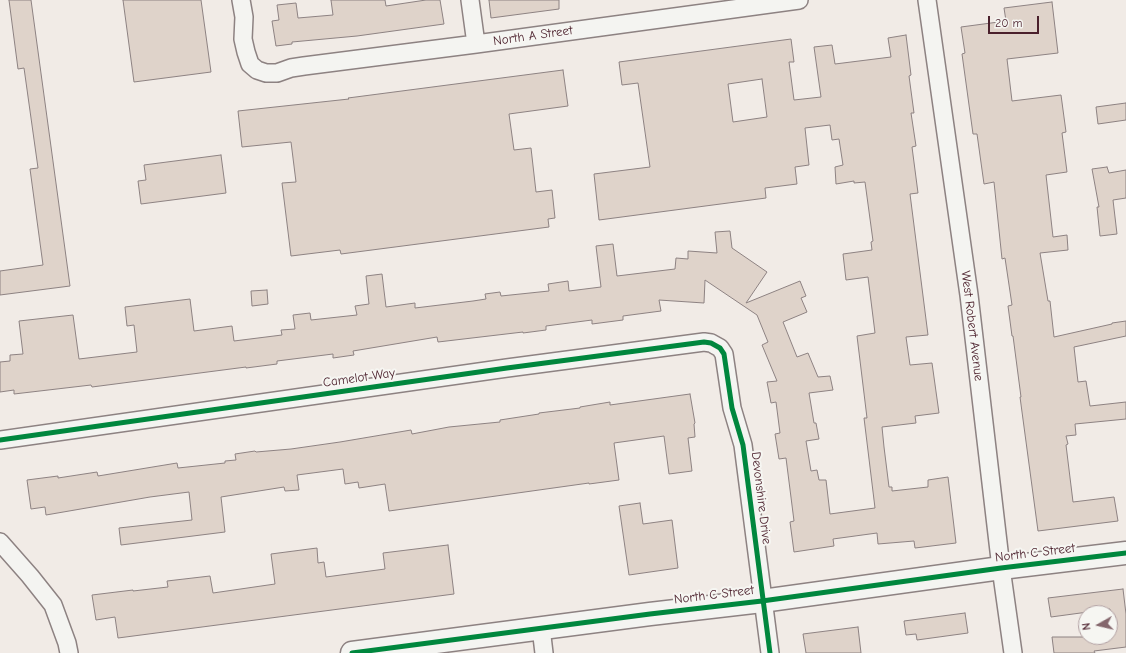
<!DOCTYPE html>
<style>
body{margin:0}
#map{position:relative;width:1126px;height:653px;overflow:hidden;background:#f1ebe6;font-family:"Comic Neue",sans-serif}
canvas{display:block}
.north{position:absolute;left:1078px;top:605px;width:40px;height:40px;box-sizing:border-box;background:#f6f6f2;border:1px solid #b1a0a2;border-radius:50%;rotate:262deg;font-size:11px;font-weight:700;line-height:16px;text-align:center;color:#4a1f2b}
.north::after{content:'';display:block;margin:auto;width:14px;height:18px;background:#84666c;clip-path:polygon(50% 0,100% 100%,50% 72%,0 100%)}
.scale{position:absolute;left:988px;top:16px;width:51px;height:18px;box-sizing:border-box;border:2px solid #4a1f2b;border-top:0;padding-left:5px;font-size:12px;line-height:14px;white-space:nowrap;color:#4a1f2b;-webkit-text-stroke:3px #f6f6f2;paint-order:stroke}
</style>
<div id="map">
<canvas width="1126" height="653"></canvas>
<div class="north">N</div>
<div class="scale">20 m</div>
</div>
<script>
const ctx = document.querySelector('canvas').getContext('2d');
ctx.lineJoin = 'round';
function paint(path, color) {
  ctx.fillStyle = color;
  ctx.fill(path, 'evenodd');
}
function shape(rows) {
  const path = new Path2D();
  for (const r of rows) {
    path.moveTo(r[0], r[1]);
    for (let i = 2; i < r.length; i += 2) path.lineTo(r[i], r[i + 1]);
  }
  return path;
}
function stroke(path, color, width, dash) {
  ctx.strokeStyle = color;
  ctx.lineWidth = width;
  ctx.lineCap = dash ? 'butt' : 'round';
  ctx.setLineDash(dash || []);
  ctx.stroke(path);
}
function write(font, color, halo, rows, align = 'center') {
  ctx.font = font + ' "Comic Neue",sans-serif';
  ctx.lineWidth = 4;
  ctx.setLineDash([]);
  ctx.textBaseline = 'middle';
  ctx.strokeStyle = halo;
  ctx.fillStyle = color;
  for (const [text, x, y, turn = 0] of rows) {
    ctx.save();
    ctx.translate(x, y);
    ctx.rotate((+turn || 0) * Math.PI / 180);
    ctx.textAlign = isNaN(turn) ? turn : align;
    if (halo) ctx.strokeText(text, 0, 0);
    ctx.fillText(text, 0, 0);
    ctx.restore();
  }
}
const building = shape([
 [9,0,31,0,70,286,0,295,0,271,43,265,30,169,38,168,24,68,18,69,9,0],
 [123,0,201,0,211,72,134,82,123,0],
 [331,0,385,0,386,6,426,0,440,0,444,24,357,36,292,42,292,44,276,46,272,21,279,20,277,5,296,3,298,18,333,15,331,0],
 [489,0,559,0,559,9,491,18,489,0],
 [1052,2,1058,53,1007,59,1012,101,1061,95,1066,132,1062,133,1067,172,1046,175,1053,237,1067,235,1068,250,1040,253,1048,301,1050,301,1054,337,1112,324,1112,323,1126,321,1126,336,1074,347,1078,382,1086,381,1090,406,1126,402,1126,419,1075,424,1076,435,1066,436,1068,444,1066,445,1073,502,1114,497,1118,521,1038,531,1020,397,1021,397,1013,336,1012,336,1008,306,1012,305,1005,258,1002,259,994,182,984,184,977,134,973,134,962,54,965,53,961,27,1006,21,1004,8,1052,2],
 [906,35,911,75,909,76,914,113,911,113,916,146,912,147,918,193,910,194,928,335,906,337,910,365,932,363,939,413,915,416,916,423,882,427,884,447,889,487,892,487,892,491,928,487,928,480,948,477,956,543,915,548,914,541,878,544,877,533,833,539,834,546,794,552,790,522,794,521,786,458,779,459,775,434,780,433,776,402,771,403,767,382,777,381,762,345,768,342,757,315,705,280,704,303,659,300,661,311,623,316,623,320,592,324,592,320,546,326,546,330,523,333,523,332,438,342,437,337,353,351,354,355,333,358,333,354,277,361,277,364,246,368,246,367,92,387,91,385,14,394,14,390,0,392,0,362,10,361,10,355,23,354,19,321,73,315,79,359,137,352,134,325,127,326,125,307,190,299,194,331,232,326,234,341,282,335,281,330,295,329,293,315,310,313,311,320,357,315,355,306,369,304,366,276,382,274,386,307,415,303,415,308,473,301,486,299,485,294,500,292,501,296,549,291,548,284,568,281,569,291,601,287,596,246,613,244,617,276,675,269,676,258,688,259,688,251,717,253,715,232,730,231,732,248,767,272,746,303,800,281,806,296,801,298,807,312,783,322,797,357,808,353,818,377,830,376,833,390,809,393,814,423,816,423,819,439,806,441,811,471,817,470,819,480,826,480,830,514,875,508,864,418,867,418,857,336,875,333,868,277,846,280,843,254,872,250,871,242,873,241,865,182,854,183,854,181,836,184,835,167,843,165,839,139,832,140,830,125,805,128,809,165,795,167,797,184,765,188,766,198,599,220,594,174,650,167,638,83,622,85,619,62,791,39,794,62,789,62,794,100,821,97,814,47,832,45,835,64,891,57,888,38,906,35],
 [762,79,767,117,733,122,728,84,762,79],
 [563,70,568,106,509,114,514,150,531,148,536,192,552,190,555,218,548,219,549,227,341,254,340,250,291,256,282,183,296,182,291,142,242,147,238,111,349,99,348,98,563,70],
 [1126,103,1126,120,1098,124,1096,107,1126,103],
 [221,155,226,193,141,204,138,181,146,180,144,165,221,155],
 [1107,167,1109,173,1126,170,1126,198,1113,200,1117,234,1100,236,1097,207,1099,207,1092,169,1107,167],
 [267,290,268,304,252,306,251,291,267,290],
 [690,394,695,423,694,424,695,437,688,438,692,471,669,474,664,436,614,443,619,480,589,484,589,483,389,511,385,484,359,488,358,482,345,484,343,469,297,475,299,490,285,491,284,487,221,497,225,532,121,545,119,528,192,520,189,492,150,497,46,515,45,507,31,509,27,480,58,476,58,478,97,472,98,476,177,463,178,468,225,463,225,461,236,460,235,454,255,451,256,452,291,449,340,442,411,430,412,434,449,427,500,422,500,420,539,414,539,413,580,408,580,407,610,402,610,405,690,394],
 [640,503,643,524,672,520,678,568,629,575,619,506,640,503],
 [448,545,454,594,118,638,115,617,96,620,92,595,133,590,133,591,168,587,167,581,210,576,213,593,275,584,271,554,317,548,318,563,324,562,326,577,385,569,383,553,448,545],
 [1123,589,1126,614,1126,647,1094,651,1095,653,1054,653,1052,637,1110,637,1110,609,1051,617,1048,598,1123,589],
 [965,613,968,633,917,640,916,634,906,635,904,621,965,613],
 [858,627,861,653,806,653,803,634,858,627]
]);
paint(building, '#dfd3ca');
stroke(building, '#8d8282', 1);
const minor = shape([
 [241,0,244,17,243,39,246,52,250,64,257,70,266,73,277,73,291,68,304,66,476,44,799,0],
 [470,0,476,44],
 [927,0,969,295,1001,568,1013,653],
 [0,440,507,368,704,342,711,343,720,348,724,354,732,408,743,445,770,653],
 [0,542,30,576,53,605,67,643,69,653],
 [541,628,544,653]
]);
const tertiary = shape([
 [352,653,650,614,762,601,1001,568,1126,553]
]);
stroke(minor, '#8d8282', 20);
stroke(tertiary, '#8d8282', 25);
stroke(minor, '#f4f4f1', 17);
stroke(tertiary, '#f4f4f1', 22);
stroke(shape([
 [0,440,507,368,704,342,711,343,720,348,724,354,732,408,743,445,770,653],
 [352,653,650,614,762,601,1001,568,1126,553]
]), '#00873e', 5);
write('13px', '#4a1f2b', '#f6f6f2', [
 ["North A Street",533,36,-8],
 ["West Robert Avenue",972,326,83],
 ["Camelot Way",359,378,-8],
 ["Devonshire Drive",761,498,83],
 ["North C Street",1035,553,-7],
 ["North C Street",714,595,-7]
]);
</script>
